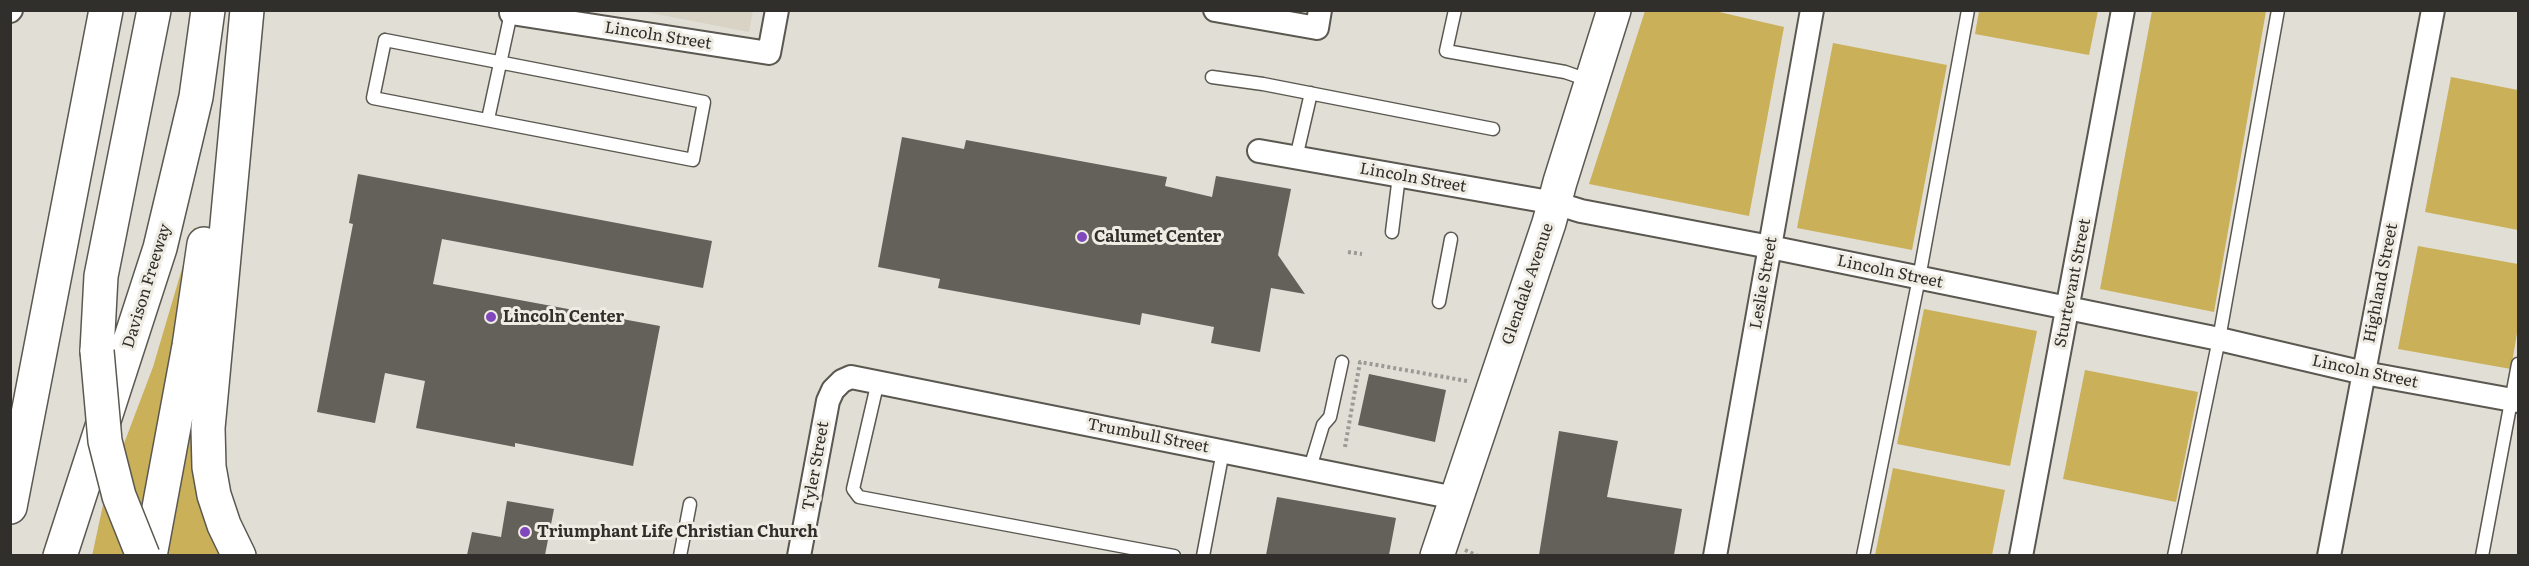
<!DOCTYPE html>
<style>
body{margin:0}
#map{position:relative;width:2529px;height:566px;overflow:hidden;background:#e1ded6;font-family:Literata,serif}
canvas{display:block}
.frame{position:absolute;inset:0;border:12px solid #302f2c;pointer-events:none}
</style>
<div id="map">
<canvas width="2529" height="566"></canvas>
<div class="frame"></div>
</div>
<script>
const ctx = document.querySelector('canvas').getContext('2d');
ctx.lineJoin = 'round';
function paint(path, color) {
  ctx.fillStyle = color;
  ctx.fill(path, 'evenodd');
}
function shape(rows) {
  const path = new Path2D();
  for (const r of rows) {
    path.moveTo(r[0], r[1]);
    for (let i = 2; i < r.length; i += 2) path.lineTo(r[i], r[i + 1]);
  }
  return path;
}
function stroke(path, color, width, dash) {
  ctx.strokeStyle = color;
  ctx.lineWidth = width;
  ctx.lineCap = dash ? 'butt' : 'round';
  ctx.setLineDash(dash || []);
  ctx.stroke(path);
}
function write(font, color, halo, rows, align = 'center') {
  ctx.font = font + ' Literata,serif';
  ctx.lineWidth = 6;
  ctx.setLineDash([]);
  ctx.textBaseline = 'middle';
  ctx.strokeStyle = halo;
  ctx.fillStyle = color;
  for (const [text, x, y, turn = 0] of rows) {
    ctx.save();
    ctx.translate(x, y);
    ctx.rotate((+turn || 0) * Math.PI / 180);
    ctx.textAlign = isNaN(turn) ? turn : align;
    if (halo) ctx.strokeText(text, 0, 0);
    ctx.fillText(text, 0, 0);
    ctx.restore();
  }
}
paint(shape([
 [641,11,753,10,753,11,749,32]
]), '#d8d3c4');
paint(shape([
 [1645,11,1715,11,1784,27,1749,216,1589,184],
 [1979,11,2098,11,2089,55,1975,34],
 [2152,11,2266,11,2214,312,2100,289],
 [1833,43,1947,65,1912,250,1797,228],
 [2451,77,2518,90,2518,230,2425,212],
 [194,228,200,228,138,555,92,556,106,491,153,367],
 [2418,246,2518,264,2518,327,2511,369,2398,349],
 [1924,309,2037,331,2010,466,1897,444],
 [2085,370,2198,392,2176,502,2063,479],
 [193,403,227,555,166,556],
 [1893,468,2005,490,1992,555,1875,555]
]), '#cab058');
paint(shape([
 [902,137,964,149,966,140,1167,177,1165,186,1212,197,1216,176,1291,189,1278,255,1305,294,1271,288,1260,352,1211,343,1214,327,1142,313,1140,325,938,288,940,279,878,267],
 [358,174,712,241,703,288,442,239,433,284,660,326,633,466,515,443,515,447,416,428,425,381,385,373,375,423,317,412,353,224,349,223],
 [1369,374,1446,390,1435,442,1358,425],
 [1559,431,1618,441,1607,497,1682,509,1674,555,1539,555],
 [1277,497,1396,518,1389,555,1266,555],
 [507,501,554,509,545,555,467,555,472,532,501,537]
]), '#63615a');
const lane = shape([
 [1455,10,1446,51,1565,72,1591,81],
 [385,40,704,102,693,160,373,98,385,40],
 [1212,77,1263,84,1493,129],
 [488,119,511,13],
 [1296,158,1311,93],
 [1392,232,1399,176],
 [1439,302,1451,239],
 [878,381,853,489,859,497,1174,556],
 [1310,468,1323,425,1330,417,1342,362],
 [680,556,690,504],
 [1203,556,1223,451],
 [1863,556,1919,278,1968,10],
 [2174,556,2219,339,2278,10],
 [2482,556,2518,364]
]);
const street = shape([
 [512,10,511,13,769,53,777,10],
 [1215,10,1317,28,1320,10],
 [10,11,11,10],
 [1259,151,1555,203,1581,211,1770,247,2219,339,2364,373,2518,401],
 [799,556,828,401,833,390,842,381,851,377,1455,498],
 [1715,556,1812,10],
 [2021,556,2123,10],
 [2329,556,2433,10]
]);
const secondary = shape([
 [1437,556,1549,223,1560,182,1614,10]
]);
const highway = shape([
 [97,351,101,276,154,10],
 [10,507,106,10],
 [60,556,160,248,196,97,208,10],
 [150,556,189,346,204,244],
 [239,556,224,525,214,495,209,467,208,428,247,10]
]);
stroke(lane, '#5a5850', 15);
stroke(street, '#5a5850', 26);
stroke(secondary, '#5a5850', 36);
stroke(highway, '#5a5850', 36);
stroke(shape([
 [1348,252,1362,254],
 [1345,447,1360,362,1467,381],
 [1465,550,1478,556]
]), '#9c9a94', 4, [3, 3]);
stroke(lane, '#fff', 12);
stroke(street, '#fff', 22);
stroke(secondary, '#fff', 33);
stroke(highway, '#fff', 33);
const highwayBridge = shape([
 [97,351,105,441,119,496,143,556]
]);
stroke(highwayBridge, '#5a5850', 36, []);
stroke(highwayBridge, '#fff', 33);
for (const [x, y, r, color] of [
 [1082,237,6,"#8148be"],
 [491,317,6,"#8148be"],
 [525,532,6,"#8148be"]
]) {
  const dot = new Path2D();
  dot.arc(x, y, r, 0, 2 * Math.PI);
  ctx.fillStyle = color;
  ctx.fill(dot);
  stroke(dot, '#eeece3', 2);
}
write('16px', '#302f2c', '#eeece3', [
 ["Lincoln Street",658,36,9],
 ["Lincoln Street",1413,178,10],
 ["Lincoln Street",1890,272,12],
 ["Leslie Street",1764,283,-80],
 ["Sturtevant Street",2073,283,-79],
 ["Highland Street",2381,283,-79],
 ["Glendale Avenue",1528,284,-71],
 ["Davison Freeway",147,286,-73],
 ["Lincoln Street",2365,372,12],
 ["Trumbull Street",1148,436,11],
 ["Tyler Street",816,466,-80]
]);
write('bold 16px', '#302f2c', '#eeece3', [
 ["Calumet Center",1094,237],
 ["Lincoln Center",503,317],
 ["Triumphant Life Christian Church",537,532]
], 'left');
</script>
